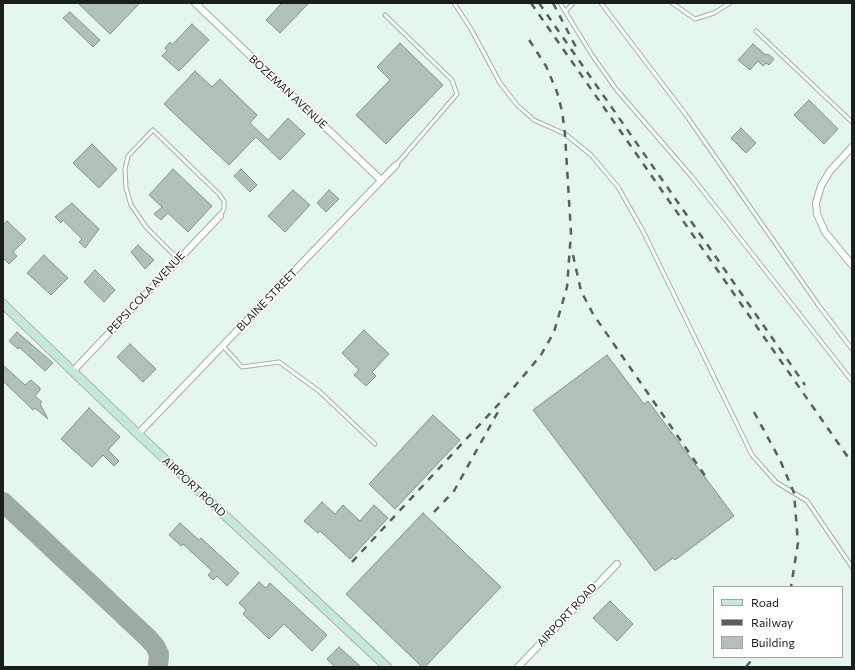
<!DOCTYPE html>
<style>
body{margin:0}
#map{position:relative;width:855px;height:670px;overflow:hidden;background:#e5f6ec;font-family:Commissioner,sans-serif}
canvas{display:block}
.frame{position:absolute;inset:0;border:4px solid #191f1b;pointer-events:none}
.legend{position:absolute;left:713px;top:586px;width:130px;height:72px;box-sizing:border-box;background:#fff;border:1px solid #a3a5a4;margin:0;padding:5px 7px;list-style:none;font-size:12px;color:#191f1b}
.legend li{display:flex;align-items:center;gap:8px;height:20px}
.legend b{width:20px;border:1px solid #a3a5a4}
</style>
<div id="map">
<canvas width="855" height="670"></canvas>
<div class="frame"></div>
<ul class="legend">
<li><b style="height:5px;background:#c5e8d8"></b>Road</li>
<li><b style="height:5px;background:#57605a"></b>Railway</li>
<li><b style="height:11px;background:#b1c1b7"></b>Building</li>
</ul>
</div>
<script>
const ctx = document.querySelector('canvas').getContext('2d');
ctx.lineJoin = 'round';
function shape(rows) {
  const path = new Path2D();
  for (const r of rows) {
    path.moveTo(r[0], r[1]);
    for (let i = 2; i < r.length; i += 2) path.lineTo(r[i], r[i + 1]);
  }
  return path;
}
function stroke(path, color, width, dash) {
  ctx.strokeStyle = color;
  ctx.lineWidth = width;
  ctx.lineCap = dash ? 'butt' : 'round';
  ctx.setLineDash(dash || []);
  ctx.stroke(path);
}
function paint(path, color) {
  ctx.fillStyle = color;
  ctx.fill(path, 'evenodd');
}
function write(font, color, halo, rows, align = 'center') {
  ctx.font = font + ' Commissioner,sans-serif';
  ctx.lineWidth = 3;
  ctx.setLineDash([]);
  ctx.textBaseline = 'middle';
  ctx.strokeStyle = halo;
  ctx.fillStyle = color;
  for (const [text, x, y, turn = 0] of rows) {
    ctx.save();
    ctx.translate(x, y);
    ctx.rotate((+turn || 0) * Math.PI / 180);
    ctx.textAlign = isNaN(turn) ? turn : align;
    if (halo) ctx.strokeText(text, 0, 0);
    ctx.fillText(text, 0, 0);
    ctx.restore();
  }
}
stroke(shape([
 [3,502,148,638,155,646,159,654,158,667]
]), '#9eaba3', 20);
const building = shape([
 [78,3,140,3,110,34,78,3],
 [282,3,309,3,280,33,266,20,282,3],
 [70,12,100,40,93,47,63,18,70,12],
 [192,24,209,40,179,71,162,56,167,51,165,48,170,42,172,45,192,24],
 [400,43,443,85,386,144,356,115,390,80,377,67,400,43],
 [753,44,766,55,768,54,774,59,769,65,766,63,763,66,758,61,750,70,738,60,753,44],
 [195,71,212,87,220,79,257,115,250,123,268,140,288,118,305,134,280,160,256,137,229,165,164,104,195,71],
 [809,100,838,129,824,144,794,115,809,100],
 [741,128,756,143,746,153,731,138,741,128],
 [92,144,117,169,99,188,73,163,92,144],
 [173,169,212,206,188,232,168,213,161,220,154,214,162,207,149,195,173,169],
 [241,169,257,185,250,192,234,176,241,169],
 [293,190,310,205,285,232,268,216,293,190],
 [329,190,339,199,326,212,317,203,329,190],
 [72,203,99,229,85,248,79,242,82,239,63,220,61,223,55,217,72,203],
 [7,221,26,239,13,252,17,256,9,264,3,258,3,225,7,221],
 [138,245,154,260,145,269,131,252,138,245],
 [44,255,68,278,51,295,27,273,44,255],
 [95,270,115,290,104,302,84,282,95,270],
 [364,330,389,354,372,372,376,376,366,386,354,375,359,370,342,353,364,330],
 [17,332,53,363,45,371,19,347,18,349,9,341,17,332],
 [130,344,156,369,143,382,117,357,130,344],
 [607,355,644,404,648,401,734,516,675,560,673,558,655,571,533,410,607,355],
 [3,365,25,385,31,380,40,388,40,390,35,396,42,402,40,404,48,419,35,408,33,410,3,381,3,365],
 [89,408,120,437,108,450,119,461,114,466,103,455,92,467,61,439,89,408],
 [433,415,460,440,395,509,369,484,433,415],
 [322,502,335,514,343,505,360,521,374,505,388,518,350,559,320,531,318,533,304,521,322,502],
 [423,513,501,587,425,667,422,667,346,594,423,513],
 [180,523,199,540,201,538,239,573,227,586,217,576,213,580,208,575,212,571,183,544,181,546,169,535,180,523],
 [259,582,266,588,270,583,327,635,312,651,284,624,269,639,243,614,246,610,239,603,259,582],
 [610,601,633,624,617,641,593,618,610,601],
 [339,647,361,667,335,667,327,659,339,647]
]);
paint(building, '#b1c1b7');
stroke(building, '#85948b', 1);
const lane = shape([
 [454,3,471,29,500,83,517,105,534,120,565,134,591,155,618,187,643,231,752,455,776,482,807,501,852,567],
 [560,3,592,55,616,89,692,177,852,381],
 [601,3,686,115,819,306,852,349],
 [672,3,695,19,714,13,730,3],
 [566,11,573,3],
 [385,15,452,80,457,94,396,165],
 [756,31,852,122],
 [178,259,146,227,131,205,126,188,125,169,128,156,153,130,219,194,224,201,224,209,220,216],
 [223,346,242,367,279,362,319,391,375,444]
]);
const street = shape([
 [195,3,381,180],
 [852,147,830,171,821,186,816,203,817,214,825,232,852,265],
 [73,371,220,216],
 [138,434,396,165],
 [518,667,617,564]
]);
const secondary = shape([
 [3,304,138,434,387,667]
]);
stroke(lane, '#a1b0a7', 5);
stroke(street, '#a1b0a7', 8);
stroke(secondary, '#a1b0a7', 10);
stroke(lane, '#fff', 3);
stroke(street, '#fff', 6);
stroke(secondary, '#c5e8d8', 8);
stroke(shape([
 [531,3,852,463],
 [539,3,805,385],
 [553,3,578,51],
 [573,255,581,291,593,314,706,477],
 [754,412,780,460,794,493,798,543,791,587],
 [434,512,454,491,499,410],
 [352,562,509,393,541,355,554,332,567,287,571,233,565,134,562,111,557,92,546,66,526,35],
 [746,667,754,657]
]), '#57605a', 2.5, [7, 7]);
write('11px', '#191f1b', '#fff', [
 ["BOZEMAN AVENUE",288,92,43],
 ["PEPSI COLA AVENUE",146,293,-47],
 ["BLAINE STREET",267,300,-46],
 ["AIRPORT ROAD",194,487,43],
 ["AIRPORT ROAD",567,615,-47]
]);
</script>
